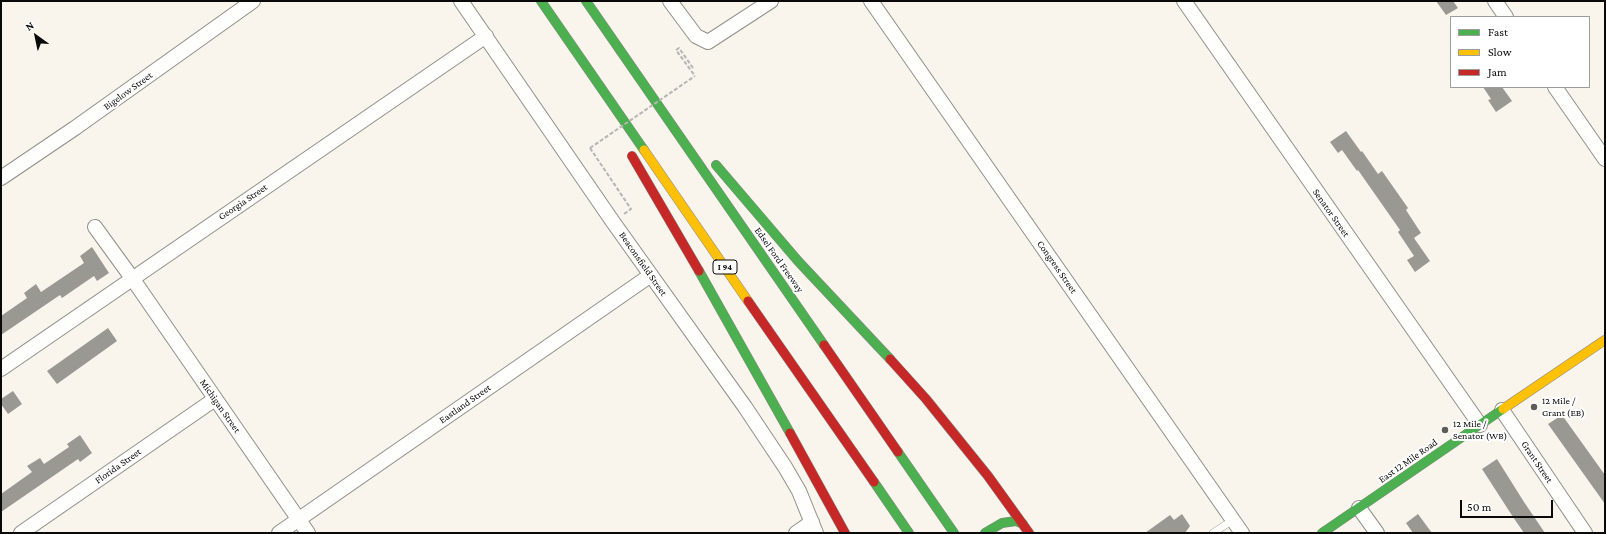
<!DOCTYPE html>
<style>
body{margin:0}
#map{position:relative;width:1606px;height:534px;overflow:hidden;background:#f9f5ec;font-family:"Crimson Pro",serif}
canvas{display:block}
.frame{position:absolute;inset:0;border:2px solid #090909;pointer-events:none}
.legend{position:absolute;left:1450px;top:16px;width:140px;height:72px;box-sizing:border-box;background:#fff;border:1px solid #9d9d9d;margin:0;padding:5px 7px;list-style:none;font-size:12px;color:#090909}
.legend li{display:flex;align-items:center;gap:8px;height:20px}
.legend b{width:20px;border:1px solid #9d9d9d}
.north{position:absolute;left:16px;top:16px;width:40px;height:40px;-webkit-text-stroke:3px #fff;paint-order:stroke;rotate:327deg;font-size:11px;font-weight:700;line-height:16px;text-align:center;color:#090909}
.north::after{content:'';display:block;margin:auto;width:14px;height:18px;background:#090909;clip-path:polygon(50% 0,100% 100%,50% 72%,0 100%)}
.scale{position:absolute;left:1460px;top:500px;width:93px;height:18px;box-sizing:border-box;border:2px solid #090909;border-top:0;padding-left:5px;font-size:12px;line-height:14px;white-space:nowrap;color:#090909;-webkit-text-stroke:3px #fff;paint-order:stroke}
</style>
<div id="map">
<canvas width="1606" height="534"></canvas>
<div class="frame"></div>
<ul class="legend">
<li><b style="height:5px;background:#4caf50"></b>Fast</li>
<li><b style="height:5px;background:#ffc107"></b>Slow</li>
<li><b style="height:5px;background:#c62828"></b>Jam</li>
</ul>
<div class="north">N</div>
<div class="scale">50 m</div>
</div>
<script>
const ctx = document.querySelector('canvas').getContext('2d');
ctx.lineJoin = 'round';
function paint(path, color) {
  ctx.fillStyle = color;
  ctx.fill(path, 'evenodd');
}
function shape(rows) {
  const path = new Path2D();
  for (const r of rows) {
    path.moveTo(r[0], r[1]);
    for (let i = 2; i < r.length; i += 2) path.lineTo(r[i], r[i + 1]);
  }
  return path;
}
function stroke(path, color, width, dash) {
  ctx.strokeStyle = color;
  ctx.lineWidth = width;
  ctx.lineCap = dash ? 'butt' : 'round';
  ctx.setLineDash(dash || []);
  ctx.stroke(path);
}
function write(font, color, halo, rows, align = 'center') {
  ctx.font = font + ' "Crimson Pro",serif';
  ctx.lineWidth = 4;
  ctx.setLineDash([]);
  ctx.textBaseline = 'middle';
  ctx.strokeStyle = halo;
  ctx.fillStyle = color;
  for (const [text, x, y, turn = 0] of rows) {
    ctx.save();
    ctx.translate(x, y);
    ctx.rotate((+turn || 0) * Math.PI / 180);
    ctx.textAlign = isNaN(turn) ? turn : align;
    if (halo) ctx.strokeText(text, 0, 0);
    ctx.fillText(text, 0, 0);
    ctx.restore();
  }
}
paint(shape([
 [1436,1,1453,1,1458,8,1446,15],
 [1483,87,1502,87,1512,101,1496,112,1488,100,1491,99],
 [1346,131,1361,152,1362,151,1378,174,1382,171,1408,208,1406,210,1421,233,1414,238,1430,261,1415,272,1407,260,1414,256,1398,232,1400,230,1358,170,1357,171,1342,150,1338,153,1330,142],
 [92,247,109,273,97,281,94,276,62,298,60,295,1,335,1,316,27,298,24,293,36,284,41,292,84,263,80,256],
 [108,328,117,341,57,384,47,371],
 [13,391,22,404,8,414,1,404,1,399],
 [1562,415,1605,475,1605,504,1548,424],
 [80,435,92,453,80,462,78,459,1,512,1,494,32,472,27,466,40,458,44,464,69,447,67,444],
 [1497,459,1524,502,1545,533,1524,533,1513,517,1482,469],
 [1182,514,1190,526,1185,533,1145,533,1170,515,1174,520],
 [1418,514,1432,533,1413,533,1406,523]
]), '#9a9893');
const lane = shape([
 [1213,533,1233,520]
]);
const street = shape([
 [461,1,613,222,745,407,785,467,799,491,816,533],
 [670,1,696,36,708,42,771,1],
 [871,1,1242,533],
 [1184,1,1480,425],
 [1495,1,1506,17],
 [1555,87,1605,159],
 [1,178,75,128,253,1],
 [95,227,132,278,308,533],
 [1,369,486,36],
 [1502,410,1585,533],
 [1359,508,1377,533],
 [21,533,215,399],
 [279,533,651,275],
 [796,533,812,522]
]);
const fast = shape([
 [541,1,644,150],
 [586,1,824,345],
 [716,165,798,261,890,359],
 [699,271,790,433],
 [898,452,954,533],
 [874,482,909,533],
 [985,533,1002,523,1016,521,1023,524],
 [1322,533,1503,409]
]);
const slow = shape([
 [644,150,748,301],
 [1503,409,1605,340]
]);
const jam = shape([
 [632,156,699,271],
 [748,301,874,482],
 [824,345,898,452],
 [890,359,926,399,988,476,1029,533],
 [790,433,845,533]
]);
stroke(lane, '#918f8b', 8);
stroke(street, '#918f8b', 16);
stroke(fast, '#888682', 10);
stroke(slow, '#888682', 10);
stroke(jam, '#888682', 10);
stroke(shape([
 [693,68,679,48,676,50,695,76],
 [590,148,631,209,624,214]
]), '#b6b5b4', 2, [4, 2]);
stroke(lane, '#fefefc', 7);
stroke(street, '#fefefc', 14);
stroke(fast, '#4caf50', 9);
stroke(slow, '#ffc107', 9);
stroke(jam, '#c62828', 9);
stroke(shape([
 [590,148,695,76]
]), '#b6b5b4', 2, [4, 2]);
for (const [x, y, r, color] of [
 [1534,407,4,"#5d5c58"],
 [1445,430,4,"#5d5c58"]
]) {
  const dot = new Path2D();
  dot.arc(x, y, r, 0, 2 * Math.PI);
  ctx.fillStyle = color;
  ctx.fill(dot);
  stroke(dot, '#fff', 1.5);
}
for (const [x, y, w] of [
 [725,267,24]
]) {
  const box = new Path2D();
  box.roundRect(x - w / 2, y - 7, w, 14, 3);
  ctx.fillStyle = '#fff';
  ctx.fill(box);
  stroke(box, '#090909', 1);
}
write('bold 9px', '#090909', null, [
 ["I 94",725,267]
]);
write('10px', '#090909', '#fff', [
 ["Bigelow Street",128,91,-36],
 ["Georgia Street",243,202,-34],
 ["Senator Street",1331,213,55],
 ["Edsel Ford Freeway",779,260,55],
 ["Beaconsfield Street",643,264,55],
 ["Congress Street",1057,267,55],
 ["Eastland Street",465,404,-35],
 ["Michigan Street",220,406,55],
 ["East 12 Mile Road",1408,461,-35],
 ["Grant Street",1537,462,56],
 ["Florida Street",118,466,-35]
]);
write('10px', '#090909', '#fff', [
 ["12 Mile /",1542,401],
 ["Grant (EB)",1542,413],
 ["12 Mile /",1453,424],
 ["Senator (WB)",1453,436]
], 'left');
</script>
